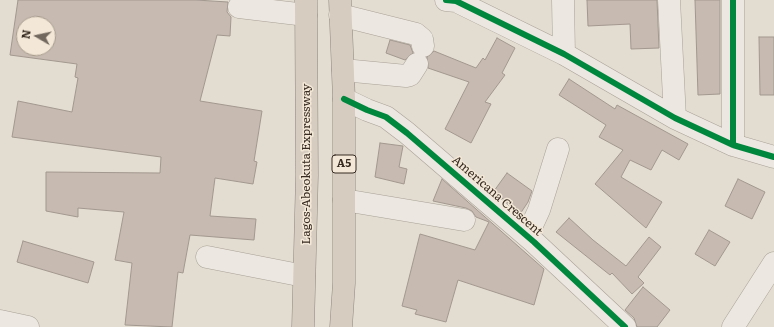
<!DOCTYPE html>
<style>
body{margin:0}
#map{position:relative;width:774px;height:327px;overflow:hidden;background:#e3dcd0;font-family:Literata,serif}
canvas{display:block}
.north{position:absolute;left:16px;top:16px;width:40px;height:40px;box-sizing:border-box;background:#f3e8d7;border:1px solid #a89c8e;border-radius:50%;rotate:279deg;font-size:11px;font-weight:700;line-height:16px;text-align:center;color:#372a21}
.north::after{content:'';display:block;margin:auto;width:14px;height:18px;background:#73685e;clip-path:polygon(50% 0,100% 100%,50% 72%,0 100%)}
</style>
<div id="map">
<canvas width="774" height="327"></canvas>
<div class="north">N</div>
</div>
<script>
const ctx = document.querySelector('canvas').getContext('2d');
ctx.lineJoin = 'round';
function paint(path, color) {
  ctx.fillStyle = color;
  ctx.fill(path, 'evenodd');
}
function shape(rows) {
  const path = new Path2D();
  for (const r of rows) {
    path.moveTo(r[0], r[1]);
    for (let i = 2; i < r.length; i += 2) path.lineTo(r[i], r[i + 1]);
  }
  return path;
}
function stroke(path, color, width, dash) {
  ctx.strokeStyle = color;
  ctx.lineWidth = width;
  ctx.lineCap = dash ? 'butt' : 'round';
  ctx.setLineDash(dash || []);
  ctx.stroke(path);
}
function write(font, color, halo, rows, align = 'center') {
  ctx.font = font + ' Literata,serif';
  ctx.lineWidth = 3;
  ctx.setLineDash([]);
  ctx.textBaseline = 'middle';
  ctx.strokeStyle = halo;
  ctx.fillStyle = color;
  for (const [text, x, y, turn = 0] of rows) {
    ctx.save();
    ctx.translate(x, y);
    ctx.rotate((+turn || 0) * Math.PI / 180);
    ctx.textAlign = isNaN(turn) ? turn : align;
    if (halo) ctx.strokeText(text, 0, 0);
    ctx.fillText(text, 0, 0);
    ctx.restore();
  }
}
const building = shape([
 [18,0,196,0,228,2,227,12,231,17,230,36,217,35,200,101,262,111,254,161,257,162,253,184,215,178,210,216,256,219,254,240,190,235,183,273,178,272,172,327,125,325,132,263,115,260,124,212,78,208,78,217,46,211,46,172,160,173,161,157,12,137,18,101,72,112,78,78,75,77,77,64,10,55,18,0],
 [24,24,48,24,48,48,24,48,24,24],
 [587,0,657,0,659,48,631,49,630,24,588,26,587,0],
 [695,0,720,0,720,94,698,95,695,0],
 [759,37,774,37,774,95,760,95,759,37],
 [497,38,515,48,502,73,505,75,485,102,491,104,471,143,445,129,469,82,428,68,427,57,434,51,476,68,483,58,485,60,497,38],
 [390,40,410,45,413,53,405,60,386,53,390,40],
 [569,79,615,109,617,105,688,144,679,160,662,150,651,170,630,160,621,177,662,202,646,228,595,184,623,150,599,137,606,125,559,95,569,79],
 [380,143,403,146,399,167,407,169,404,184,375,177,380,143],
 [507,173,532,191,528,202,520,214,494,191,507,173],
 [442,179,544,269,534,305,458,280,446,322,415,314,417,310,402,306,420,234,475,250,489,222,476,217,472,211,466,208,433,201,442,179],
 [738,179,765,192,752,219,725,206,738,179],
 [569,218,593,240,626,266,649,237,661,247,638,277,644,283,632,294,612,273,610,275,556,232,569,218],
 [709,230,730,242,715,266,695,254,709,230],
 [23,241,94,262,88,283,17,262,23,241],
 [643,287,670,310,657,327,637,327,634,318,625,310,643,287]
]);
paint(building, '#c6bab1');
stroke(building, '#a3988f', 1);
const minor = shape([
 [446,0,456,1,564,54,675,118,733,145,774,157],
 [563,0,564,54],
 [669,0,675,118],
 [239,7,306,15],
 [340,15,416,34,422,39,423,46],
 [343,70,406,76,410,75,417,64],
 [344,99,367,110,386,117,407,133,534,242,625,327],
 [733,145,733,0],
 [344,200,464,220],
 [527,236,539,210,558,149],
 [207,257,304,276],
 [0,321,28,327],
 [733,327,774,263]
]);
const highway = shape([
 [340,0,344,99,344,283,341,327],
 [303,327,307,175,306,0]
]);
stroke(minor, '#a8a198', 23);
stroke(highway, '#8e877f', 23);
stroke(minor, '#ece7e0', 22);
stroke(highway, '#d6ccc0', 22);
stroke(shape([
 [446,0,456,1,564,54,675,118,733,145,774,157],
 [344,99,367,110,386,117,407,133,534,242,625,327],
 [733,145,733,0]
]), '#00873e', 6);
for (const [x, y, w] of [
 [344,164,24]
]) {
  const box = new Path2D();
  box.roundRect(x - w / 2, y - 9, w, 18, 3);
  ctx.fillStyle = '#f3e8d7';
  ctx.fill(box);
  stroke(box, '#372a21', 1);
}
write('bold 11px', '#372a21', null, [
 ["A5",344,164]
]);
write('12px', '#372a21', '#f3e8d7', [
 ["Lagos-Abeokuta Expressway",306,164,-90],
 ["Americana Crescent",497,196,41]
]);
</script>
